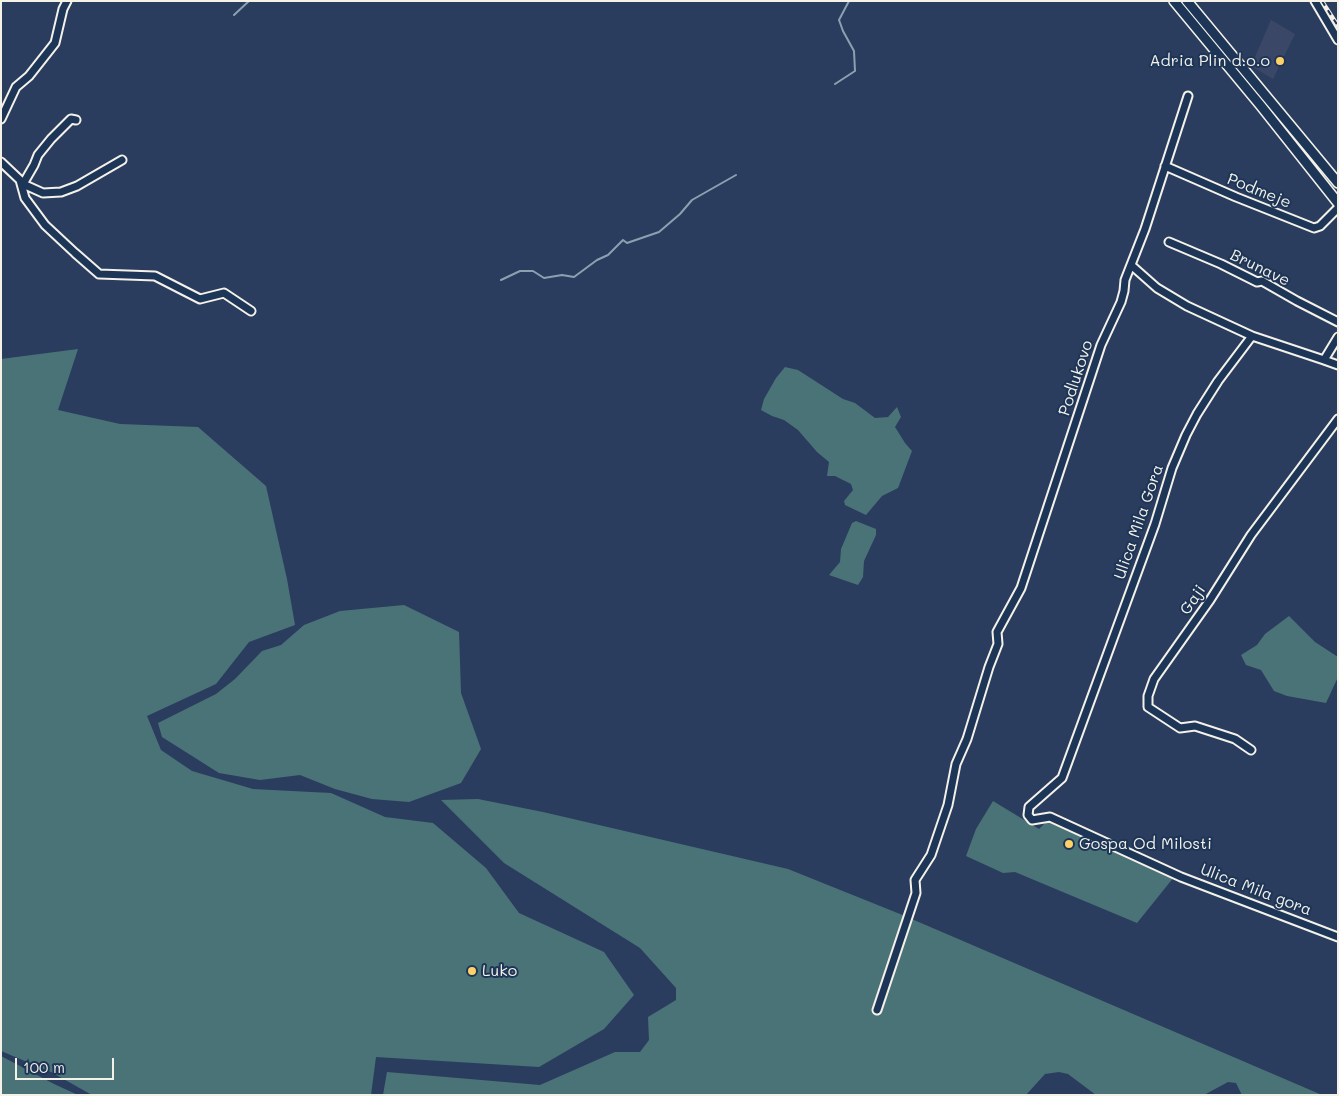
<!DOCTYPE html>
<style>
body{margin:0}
#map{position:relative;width:1339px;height:1096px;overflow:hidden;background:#2b3d5e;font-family:Mali,sans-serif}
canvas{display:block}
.frame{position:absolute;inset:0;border:2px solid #f4f1e8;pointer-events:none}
.scale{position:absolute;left:15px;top:1058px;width:99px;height:22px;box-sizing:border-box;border:2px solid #f4f1e8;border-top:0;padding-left:6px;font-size:15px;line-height:18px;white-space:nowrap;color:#f4f1e8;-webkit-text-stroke:4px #1d3557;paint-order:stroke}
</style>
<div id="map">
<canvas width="1339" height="1096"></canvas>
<div class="frame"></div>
<div class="scale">100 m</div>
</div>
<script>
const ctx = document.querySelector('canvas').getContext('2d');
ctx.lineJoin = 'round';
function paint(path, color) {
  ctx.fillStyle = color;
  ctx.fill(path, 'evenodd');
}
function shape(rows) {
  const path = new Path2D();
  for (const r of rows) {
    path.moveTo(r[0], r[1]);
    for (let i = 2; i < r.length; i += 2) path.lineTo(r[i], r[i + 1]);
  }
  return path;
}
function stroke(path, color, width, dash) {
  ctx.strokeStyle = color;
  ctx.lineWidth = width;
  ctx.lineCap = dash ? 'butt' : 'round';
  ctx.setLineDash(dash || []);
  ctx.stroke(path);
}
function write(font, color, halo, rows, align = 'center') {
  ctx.font = font + ' Mali,sans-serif';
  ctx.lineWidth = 4;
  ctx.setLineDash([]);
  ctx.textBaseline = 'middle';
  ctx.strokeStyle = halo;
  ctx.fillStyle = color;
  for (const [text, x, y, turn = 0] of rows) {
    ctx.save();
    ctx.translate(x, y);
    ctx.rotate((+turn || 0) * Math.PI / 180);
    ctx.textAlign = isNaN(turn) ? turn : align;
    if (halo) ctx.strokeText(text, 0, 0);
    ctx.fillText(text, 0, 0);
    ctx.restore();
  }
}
paint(shape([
 [1271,20,1295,34,1273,79,1251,66]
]), '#3b4767');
paint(shape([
 [78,349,58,410,120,424,198,427,266,486,287,579,295,625,249,642,216,684,147,716,161,750,192,771,253,789,331,793,385,817,433,823,486,868,519,913,604,952,634,995,604,1029,539,1067,376,1057,371,1095,92,1095,51,1072,1,1051,1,359],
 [785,367,798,370,843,399,855,403,875,418,888,417,897,407,901,417,895,427,905,443,912,451,898,488,882,496,866,515,845,505,844,501,853,490,851,484,835,476,827,476,829,462,817,452,798,430,784,420,772,416,761,410,764,399,776,378],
 [856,521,876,529,876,535,864,561,863,577,858,585,829,575,840,562,841,549,852,523],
 [404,605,459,632,461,693,481,749,461,783,409,802,372,799,335,789,300,775,260,780,219,773,162,737,158,723,216,694,235,679,262,651,281,645,304,625,340,611],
 [1289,616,1315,642,1338,657,1338,677,1326,703,1287,696,1274,691,1261,670,1246,665,1241,655,1257,645,1265,634],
 [478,799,543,812,788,869,900,914,1322,1095,1242,1095,1236,1083,1228,1082,1204,1095,1096,1095,1068,1074,1059,1072,1045,1074,1026,1095,383,1095,387,1072,540,1085,615,1052,640,1052,649,1040,648,1017,676,1000,676,988,640,948,504,863,441,800],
 [993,801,1039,829,1048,820,1174,877,1137,923,1015,872,1003,873,966,856,976,829],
 [1,1056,54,1084,78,1095,1,1095]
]), '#4a7377');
stroke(shape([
 [234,15,249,1],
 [835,84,855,71,854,51,843,31,839,20,849,1],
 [501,280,520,271,533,271,544,278,562,275,574,277,597,260,608,255,623,240,627,243,659,232,680,214,692,200,736,175]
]), '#8aa2b0', 2);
const minor = shape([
 [1315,1,1338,40],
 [1,119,16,87,29,76,55,43,63,9,67,1],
 [1,162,20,180,25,198,45,225,75,253,99,274,155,276,200,299,224,293,251,311],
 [1165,166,1236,197,1314,228,1320,226,1338,208],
 [20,180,23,184,43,193,61,192,77,186,122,160],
 [23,184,34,165,38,155,51,139,71,119,76,120],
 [1169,242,1221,264,1257,282,1262,281,1297,301,1338,322],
 [1131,265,1157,288,1187,306,1252,336],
 [1338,337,1324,360,1252,336,1218,381,1197,414,1186,435,1172,468,1155,524,1062,778,1029,807,1028,815,1032,820,1050,817,1181,877,1338,937],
 [1324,360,1338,365],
 [1251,750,1235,739,1195,726,1180,728,1148,707,1148,696,1154,679,1210,600,1251,535,1338,419],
 [877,1010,916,893,915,880,931,855,948,805,956,764,967,739,989,667,998,644,997,632,1021,588,1101,345,1121,302,1124,291,1125,280,1145,229,1188,96]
]);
const major = shape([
 [1174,1,1261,106,1338,203],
 [1187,1,1338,183]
]);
stroke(minor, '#f4f1e8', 11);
stroke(major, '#f4f1e8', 12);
stroke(minor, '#1d3557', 7);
stroke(major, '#1d3557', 9);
const rail = shape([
 [1322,1,1338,26]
]);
stroke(rail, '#f4f1e8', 4);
stroke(rail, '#1d3557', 2, [5.5]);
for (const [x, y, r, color] of [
 [1280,61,5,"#ffd166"],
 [1069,844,5,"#ffd166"],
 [472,971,5,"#ffd166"]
]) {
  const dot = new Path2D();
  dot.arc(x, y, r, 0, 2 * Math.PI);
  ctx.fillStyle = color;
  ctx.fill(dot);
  stroke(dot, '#1d3557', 2);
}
write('16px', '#f4f1e8', '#1d3557', [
 ["Adria Plin d.o.o",1270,61,"right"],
 ["Gospa Od Milosti",1079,844],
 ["Luko",482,971]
], 'left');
write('16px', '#f4f1e8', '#1d3557', [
 ["Podmeje",1259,191,22],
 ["Brunave",1260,268,26],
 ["Podlukovo",1076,378,-72],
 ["Ulica Mila Gora",1139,522,-71],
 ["Gaji",1193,600,-56],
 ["Ulica Mila gora",1256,890,21]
]);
</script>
